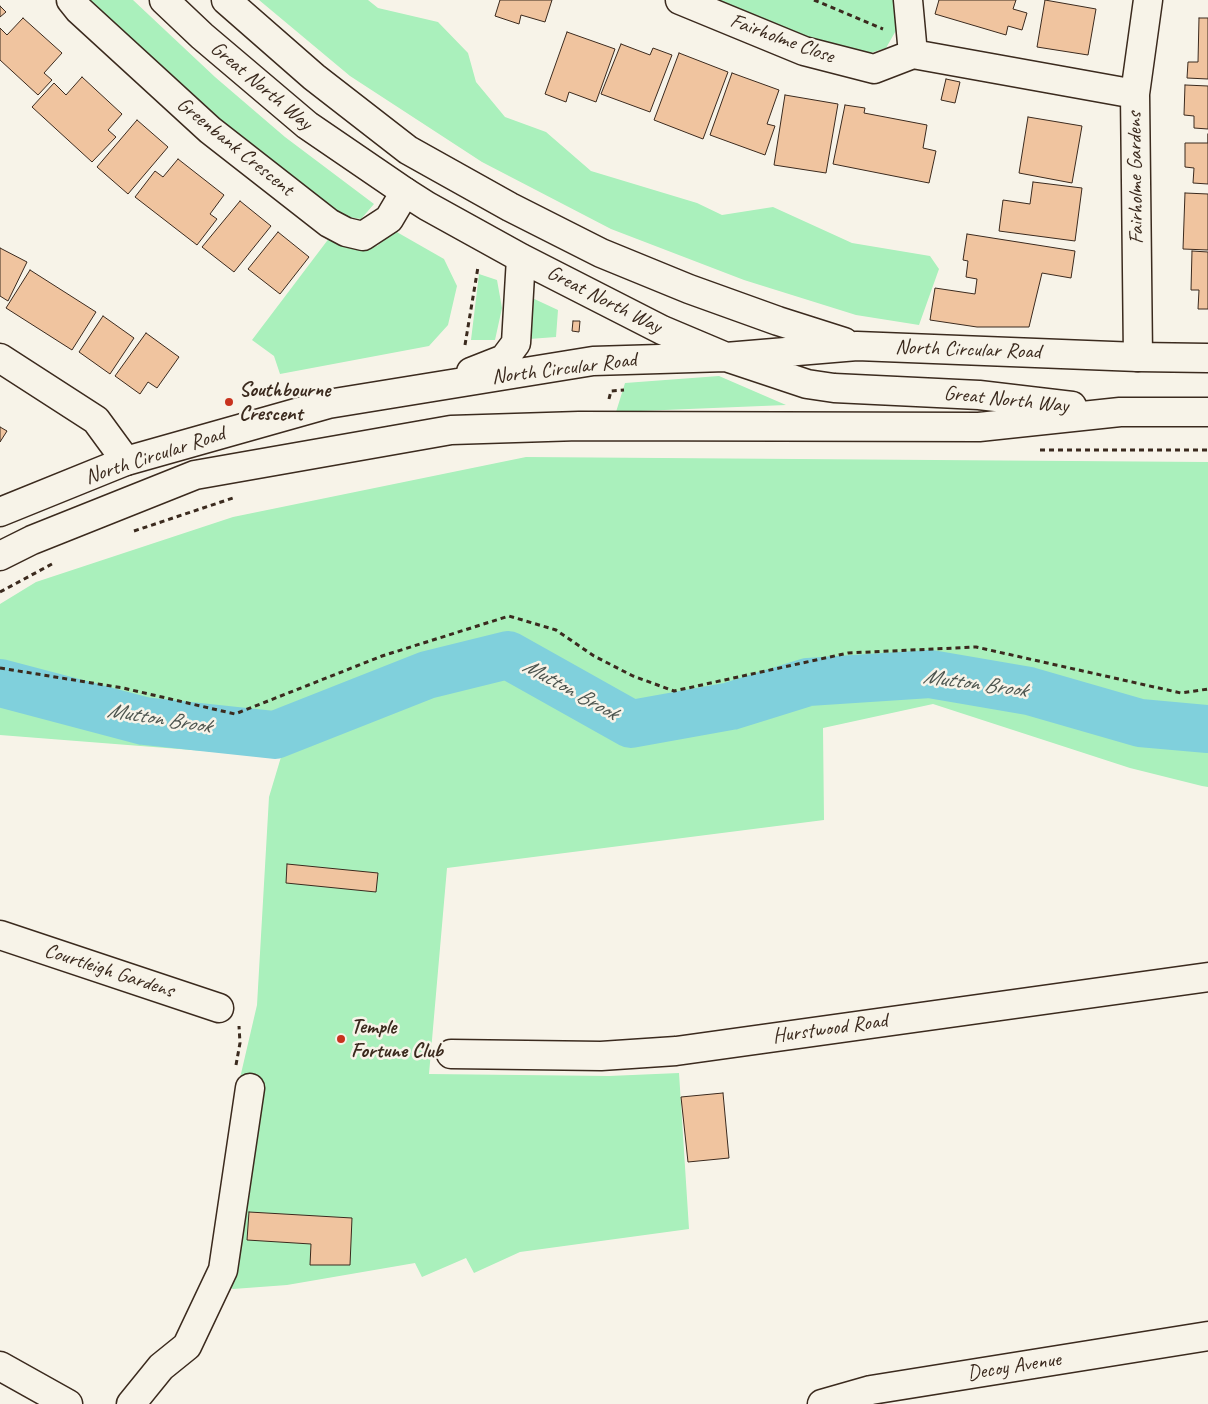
<!DOCTYPE html>
<style>
body{margin:0}
canvas{display:block;background:#f7f3e8}
</style>
<canvas width="1208" height="1404"></canvas>
<script>
const ctx = document.querySelector('canvas').getContext('2d');
ctx.lineJoin = 'round';
function paint(path, color) {
  ctx.fillStyle = color;
  ctx.fill(path, 'evenodd');
}
function shape(rows) {
  const path = new Path2D();
  for (const r of rows) {
    path.moveTo(r[0], r[1]);
    for (let i = 2; i < r.length; i += 2) path.lineTo(r[i], r[i + 1]);
  }
  return path;
}
function stroke(path, color, width, dash) {
  ctx.strokeStyle = color;
  ctx.lineWidth = width;
  ctx.lineCap = dash ? 'butt' : 'round';
  ctx.setLineDash(dash || []);
  ctx.stroke(path);
}
function write(font, color, halo, rows, align = 'center') {
  ctx.font = font + ' Caveat,sans-serif';
  ctx.lineWidth = 5;
  ctx.setLineDash([]);
  ctx.textBaseline = 'middle';
  ctx.strokeStyle = halo;
  ctx.fillStyle = color;
  for (const [text, x, y, turn = 0] of rows) {
    ctx.save();
    ctx.translate(x, y);
    ctx.rotate((+turn || 0) * Math.PI / 180);
    ctx.textAlign = isNaN(turn) ? turn : align;
    if (halo) ctx.strokeText(text, 0, 0);
    ctx.fillText(text, 0, 0);
    ctx.restore();
  }
}
paint(shape([
 [87,0,133,0,215,77,285,137,374,204,361,219,331,214,217,119],
 [259,0,368,0,378,8,438,22,468,53,476,82,505,117,546,132,591,171,697,203,722,215,773,207,852,243,930,256,939,269,919,325,856,315,744,280,611,229,482,162,350,76],
 [708,0,894,0,898,27,886,48,867,54,808,38,743,15],
 [395,231,444,259,457,286,448,325,429,346,280,374,274,356,252,340,330,237,356,249,377,246],
 [479,274,497,280,502,308,495,340,471,340],
 [530,297,558,310,556,337,529,339],
 [719,376,786,405,616,412,625,383],
 [526,457,1208,462,1208,787,1202,786,1130,768,933,704,823,728,824,820,447,868,429,1074,609,1076,679,1073,689,1229,520,1252,474,1273,466,1258,422,1277,415,1263,287,1285,233,1289,209,1275,240,1078,257,1005,269,797,281,757,0,735,0,604,36,582,233,517]
]), '#aaf0bc');
stroke(shape([
 [0,683,144,721,275,735,427,675,508,655,631,724,731,706,808,682,930,674,1029,691,1140,723,1208,729]
]), '#80d0dc', 48);
const building = shape([
 [500,0,552,0,545,22,521,15,519,24,495,16,500,0],
 [939,0,1016,0,1013,9,1027,13,1022,30,1008,26,1006,35,935,14,939,0],
 [1045,0,1096,9,1088,55,1037,47,1045,0],
 [0,6,6,12,0,17,0,6],
 [23,18,62,53,44,73,52,80,38,95,0,60,0,28,7,35,23,18],
 [1199,18,1208,18,1208,79,1187,78,1188,62,1198,62,1199,18],
 [567,32,615,49,596,102,569,92,566,102,545,94,567,32],
 [621,44,650,55,653,48,672,55,650,112,601,94,621,44],
 [679,53,728,72,703,139,654,120,679,53],
 [732,73,779,90,767,124,775,126,765,155,710,135,732,73],
 [82,77,122,114,108,130,116,137,92,162,32,107,54,83,66,95,82,77],
 [946,79,960,82,955,103,941,100,946,79],
 [1185,85,1208,86,1208,129,1194,128,1194,116,1184,115,1185,85],
 [785,95,838,104,826,173,774,165,785,95],
 [845,105,865,108,864,113,927,125,923,148,936,151,929,183,833,164,845,105],
 [1028,117,1082,126,1072,183,1019,173,1028,117],
 [137,120,168,147,128,194,97,167,137,120],
 [1208,134,1208,184,1193,183,1194,168,1185,167,1185,143,1208,143,1208,134],
 [178,159,224,195,210,214,217,219,197,245,135,197,155,171,163,177,178,159],
 [1033,182,1082,188,1075,241,999,231,1003,200,1030,204,1033,182],
 [1185,193,1208,194,1208,250,1183,249,1185,193],
 [240,201,271,226,234,272,202,247,240,201],
 [278,232,309,257,280,294,248,269,278,232],
 [967,234,1075,251,1071,278,1042,273,1029,327,977,327,930,320,935,288,975,294,977,279,966,277,968,261,963,260,967,234],
 [0,248,27,262,8,301,0,296,0,248],
 [1192,251,1208,252,1208,309,1198,309,1199,290,1191,290,1192,251],
 [30,270,96,312,72,350,6,308,30,270],
 [103,316,134,338,110,374,79,352,103,316],
 [573,321,580,321,579,332,572,331,573,321],
 [146,333,179,357,157,388,148,382,140,394,115,376,146,333],
 [0,427,7,431,0,442,0,427],
 [287,864,378,873,376,892,286,883,287,864],
 [723,1093,729,1158,688,1162,681,1097,723,1093],
 [249,1212,352,1218,350,1265,310,1265,311,1244,247,1240,249,1212]
]);
paint(building, '#f0c49f');
stroke(building, '#3b2a1e', 1);
const minor = shape([
 [71,0,79,10,210,130,329,223,346,232,363,236,389,219,405,192],
 [680,0,804,51,874,69,913,54,1135,94],
 [908,0,913,54],
 [1138,357,1135,94,1148,0],
 [0,358,96,420,126,461],
 [0,935,219,1008],
 [451,1054,601,1056,676,1051,1208,977],
 [0,1366,68,1404],
 [131,1404,161,1367,187,1346,223,1270,250,1088],
 [822,1404,871,1390,1208,1336]
]);
const highway = shape([
 [164,0,202,36,307,125,405,192,427,206,521,258,662,330,726,357,807,384,834,388,979,395,1072,406],
 [226,0,314,77,408,150,510,207,601,253,689,289,778,321,844,342],
 [471,372,504,359,516,343,521,258],
 [0,512,126,461,328,404,593,361,726,357,857,346,1138,357,1208,358],
 [0,556,32,540,195,475,451,430,579,426,979,427,1120,412,1208,412]
]);
stroke(minor, '#3b2a1e', 31);
stroke(highway, '#3b2a1e', 31);
stroke(shape([
 [814,0,883,29],
 [465,345,478,267],
 [609,399,611,391,624,390],
 [1040,450,1208,450],
 [134,531,233,498],
 [0,592,52,564],
 [0,668,123,688,235,714,382,656,509,616,556,630,594,656,633,676,674,691,848,653,976,647,1181,693,1208,689],
 [236,1065,240,1043,239,1026]
]), '#3b2a1e', 3, [5, 4]);
stroke(minor, '#f7f3e8', 28);
stroke(highway, '#f7f3e8', 28);
for (const [x, y, r, color] of [
 [229,402,5,"#c8321e"],
 [341,1039,5,"#c8321e"]
]) {
  const dot = new Path2D();
  dot.arc(x, y, r, 0, 2 * Math.PI);
  ctx.fillStyle = color;
  ctx.fill(dot);
  stroke(dot, '#f7f3e8', 2);
}
write('21px', '#3b2a1e', '#f7f3e8', [
 ["Fairholme Close",782,39,20],
 ["Great North Way",261,86,40],
 ["Greenbank Crescent",235,147,39],
 ["Fairholme Gardens",1136,178,-91],
 ["Great North Way",604,300,27],
 ["North Circular Road",968,350,2],
 ["North Circular Road",564,369,-7],
 ["Great North Way",1006,400,6],
 ["North Circular Road",155,456,-18],
 ["Courtleigh Gardens",109,971,18],
 ["Hurstwood Road",830,1029,-8],
 ["Decoy Avenue",1014,1367,-9]
]);
write('bold 21px', '#3b2a1e', '#f7f3e8', [
 ["Southbourne",239,390],
 ["Crescent",239,414],
 ["Temple",351,1027],
 ["Fortune Club",351,1051]
], 'left');
write('italic 22px', '#4c544e', '#f7f3e8', [
 ["Mutton Brook",975,684,8],
 ["Mutton Brook",570,690,29],
 ["Mutton Brook",159,719,9]
]);
</script>
